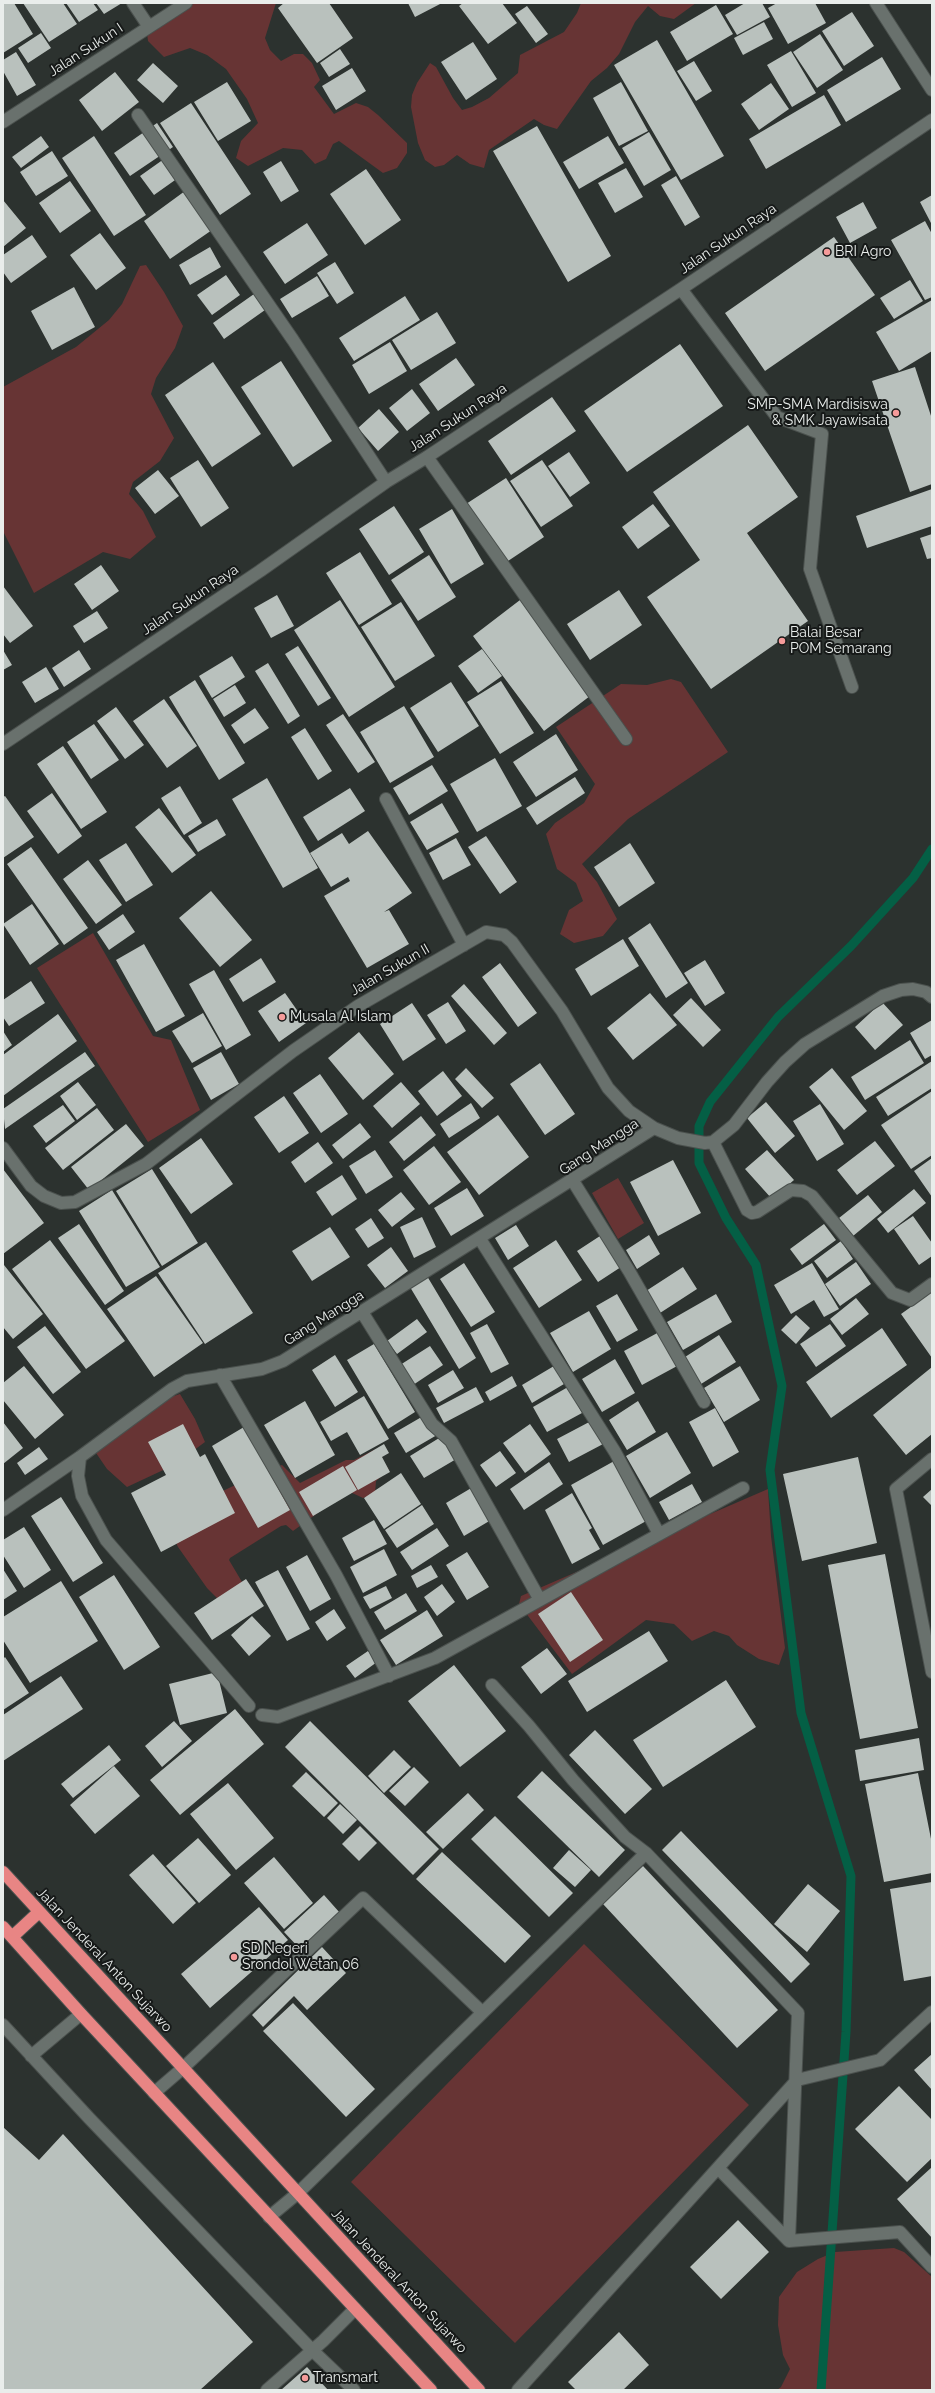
<!DOCTYPE html>
<style>
body{margin:0}
#map{position:relative;width:935px;height:2393px;overflow:hidden;background:#2c322f;font-family:Raleway,sans-serif}
canvas{display:block}
.frame{position:absolute;inset:0;border:4px solid #e9edeb;pointer-events:none}
</style>
<div id="map">
<canvas width="935" height="2393"></canvas>
<div class="frame"></div>
</div>
<script>
const ctx = document.querySelector('canvas').getContext('2d');
ctx.lineJoin = 'round';
function paint(path, color) {
  ctx.fillStyle = color;
  ctx.fill(path, 'evenodd');
}
function shape(rows) {
  const path = new Path2D();
  for (const r of rows) {
    path.moveTo(r[0], r[1]);
    for (let i = 2; i < r.length; i += 2) path.lineTo(r[i], r[i + 1]);
  }
  return path;
}
function stroke(path, color, width, dash) {
  ctx.strokeStyle = color;
  ctx.lineWidth = width;
  ctx.lineCap = dash ? 'butt' : 'round';
  ctx.setLineDash(dash || []);
  ctx.stroke(path);
}
function write(font, color, halo, rows, align = 'center') {
  ctx.font = font + ' Raleway,sans-serif';
  ctx.lineWidth = 4;
  ctx.setLineDash([]);
  ctx.textBaseline = 'middle';
  ctx.strokeStyle = halo;
  ctx.fillStyle = color;
  for (const [text, x, y, turn = 0] of rows) {
    ctx.save();
    ctx.translate(x, y);
    ctx.rotate((+turn || 0) * Math.PI / 180);
    ctx.textAlign = isNaN(turn) ? turn : align;
    if (halo) ctx.strokeText(text, 0, 0);
    ctx.fillText(text, 0, 0);
    ctx.restore();
  }
}
paint(shape([
 [191,3,276,3,265,38,270,50,281,61,294,54,303,54,312,63,320,80,314,87,334,114,356,103,368,107,378,115,407,143,407,153,397,168,383,173,339,141,333,144,326,159,315,164,302,150,283,148,248,166,236,158,241,141,258,123,247,99,226,69,207,55,190,48,164,57,148,41,147,33],
 [581,3,696,3,674,19,660,16,648,6,635,22,619,54,607,68,591,81,557,129,544,125,534,119,489,150,484,168,470,164,457,155,444,165,435,167,425,160,418,143,411,107,412,95,417,83,430,63,436,67,453,98,462,110,472,107,489,98,518,73,520,55,564,32,577,13],
 [146,265,164,292,183,326,175,348,156,378,151,394,174,438,160,461,133,482,129,494,143,511,156,537,130,559,103,552,34,593,3,531,3,387,76,347,109,320,122,304,140,266],
 [671,679,681,682,728,752,628,819,582,864,597,882,617,919,603,936,574,943,560,934,569,910,583,901,576,883,557,869,546,834,555,823,584,803,595,784,556,727,621,684,647,685],
 [93,933,153,1036,171,1040,200,1110,148,1142,37,968],
 [618,1178,644,1223,618,1239,592,1193],
 [180,1394,195,1419,205,1442,174,1465,127,1487,107,1469,94,1450,154,1410,168,1398],
 [376,1449,389,1470,376,1481,375,1494,363,1498,348,1491,293,1531,286,1525,281,1526,230,1558,229,1560,245,1587,222,1603,207,1588,178,1547,165,1519,260,1473,282,1465,300,1483,346,1460,354,1460],
 [768,1489,771,1536,785,1648,779,1665,759,1659,737,1645,729,1636,714,1631,692,1641,674,1624,646,1620,572,1674,519,1604,521,1596],
 [584,1944,749,2105,515,2343,351,2182],
 [894,2248,904,2252,932,2277,932,2390,777,2390,781,2387,790,2369,783,2355,778,2325,779,2297,797,2272,818,2259,835,2252]
]), '#673434');
stroke(shape([
 [821,2390,846,2032,851,1876,801,1713,770,1470,782,1386,756,1265,726,1218,699,1163,699,1126,710,1102,778,1017,851,946,913,878,932,849]
]), '#045f45', 9);
paint(shape([
 [3,3,14,3,33,34,3,53],
 [23,3,63,3,77,24,49,42],
 [66,3,93,3,98,10,79,22],
 [96,3,122,3,104,14],
 [284,3,329,3,353,38,317,63,278,8],
 [408,3,442,3,415,17],
 [463,3,502,3,517,23,488,44,459,6],
 [745,3,762,3,770,17,737,35,725,15],
 [777,3,815,3,826,23,788,44,768,8],
 [716,5,733,34,687,61,670,32],
 [527,6,548,34,536,43,515,14],
 [852,12,874,46,844,66,822,31],
 [764,22,773,39,743,55,734,38],
 [41,33,51,48,28,63,18,48],
 [820,34,843,70,817,88,793,52],
 [657,40,724,156,681,180,614,65],
 [473,42,497,79,466,100,441,62],
 [340,49,350,64,329,77,320,63],
 [791,51,816,93,792,107,767,65],
 [16,52,36,85,17,96,3,71,3,60],
 [882,57,901,89,846,122,827,90],
 [694,61,712,91,696,101,677,71],
 [153,63,178,86,163,103,137,80],
 [352,68,366,91,336,110,322,86],
 [115,72,139,102,102,131,79,100],
 [227,82,251,121,218,141,194,102],
 [621,82,648,131,619,146,593,98],
 [771,83,789,109,759,130,741,104],
 [824,95,841,125,766,169,749,139],
 [191,103,251,194,220,215,160,123],
 [157,123,173,147,130,176,114,153],
 [537,126,611,256,568,282,493,151],
 [649,132,671,170,644,186,622,148],
 [41,136,49,147,21,168,12,157],
 [94,136,146,215,114,236,62,158],
 [608,136,624,163,579,189,563,162],
 [52,151,68,176,36,196,20,172],
 [171,154,185,173,154,195,140,176],
 [281,161,299,191,281,202,263,172],
 [626,168,643,197,615,213,598,183],
 [366,169,401,220,365,245,330,194],
 [676,176,700,217,685,226,661,185],
 [70,181,91,211,60,233,39,203],
 [185,191,212,230,170,259,144,221],
 [932,195,932,225,920,202],
 [3,200,26,228,3,247],
 [863,202,877,228,850,243,836,217],
 [925,221,932,234,932,297,925,300,891,240],
 [307,223,328,255,285,284,263,252],
 [100,233,126,268,96,290,70,255],
 [32,235,47,257,11,283,3,272,3,255],
 [834,237,875,295,765,371,725,313],
 [210,247,221,267,190,285,179,265],
 [335,262,354,293,337,304,317,273],
 [226,275,240,295,212,315,197,295],
 [317,276,329,296,292,318,280,299],
 [910,280,923,301,894,319,880,298],
 [74,287,95,327,52,350,31,311],
 [254,294,265,310,224,339,213,323],
 [405,296,420,320,354,361,339,338],
 [932,300,932,351,899,371,876,332],
 [437,312,456,343,411,370,392,340],
 [390,342,407,371,369,394,352,365],
 [680,344,723,406,627,472,584,411],
 [456,358,475,385,438,411,419,384],
 [281,361,332,441,293,467,241,387],
 [213,362,261,434,212,467,165,395],
 [915,367,932,419,932,484,910,492,872,381],
 [412,389,430,413,407,431,389,408],
 [552,397,576,431,511,475,488,441],
 [379,409,399,432,378,451,358,428],
 [748,425,798,497,747,533,808,621,711,689,647,597,700,560,653,492],
 [569,452,590,483,570,497,548,466],
 [198,460,229,508,201,527,170,478],
 [542,460,573,506,541,527,510,481],
 [158,470,179,496,155,514,135,488],
 [506,478,544,537,505,563,466,504],
 [932,489,932,526,867,548,856,516],
 [653,504,670,526,638,549,622,527],
 [394,506,424,552,389,575,359,529],
 [452,509,484,564,451,584,419,529],
 [932,534,932,558,927,559,920,538],
 [360,552,392,604,359,625,326,573],
 [429,555,456,597,418,621,391,580],
 [101,565,119,591,92,610,74,584],
 [3,586,33,626,10,643,3,634],
 [619,590,642,625,590,660,567,624],
 [277,595,294,626,271,638,254,608],
 [340,600,395,687,349,717,294,630],
 [520,600,590,696,544,731,473,636],
 [401,602,435,656,395,681,361,627],
 [97,611,108,628,84,643,73,626],
 [298,646,331,698,318,706,285,654],
 [482,649,502,676,478,693,458,666],
 [3,650,12,665,3,670],
 [79,650,91,669,64,687,52,668],
 [232,656,245,677,212,698,199,676],
 [268,663,300,716,288,724,255,671],
 [46,667,59,689,35,703,22,682],
 [195,680,245,763,219,780,169,697],
 [501,681,534,733,500,754,467,702],
 [451,682,479,726,438,752,410,708],
 [235,685,246,703,224,717,213,699],
 [164,699,197,746,167,768,133,721],
 [404,706,434,757,390,783,360,732],
 [116,707,144,745,125,759,97,721],
 [255,708,269,728,244,744,231,725],
 [343,714,375,762,358,773,326,725],
 [94,724,119,760,91,779,67,742],
 [305,728,332,771,318,780,291,737],
 [556,734,578,770,536,797,513,762],
 [63,746,107,812,81,829,37,764],
 [495,758,522,806,477,832,450,784],
 [432,765,448,791,409,815,393,788],
 [575,777,585,793,537,825,526,808],
 [267,778,318,868,283,888,232,799],
 [180,786,202,823,184,835,161,798],
 [350,788,365,811,318,841,303,817],
 [52,793,82,836,58,854,27,811],
 [5,796,34,837,3,858,3,797],
 [442,803,459,832,427,850,410,822],
 [159,808,196,855,172,873,135,827],
 [217,819,226,835,198,852,188,836],
 [368,831,412,893,384,912,389,910,409,944,367,968,324,896,350,881,348,877,331,887,310,853,342,833,349,844],
 [486,836,517,882,500,894,468,847],
 [456,838,471,865,443,880,429,853],
 [126,843,153,885,126,902,99,860],
 [630,843,655,883,619,907,594,867],
 [31,847,88,928,64,945,7,864],
 [88,860,122,905,96,924,63,879],
 [211,891,252,940,220,967,179,918],
 [32,904,59,944,30,965,3,924],
 [123,914,135,932,109,950,97,932],
 [650,923,688,983,666,998,628,938],
 [623,939,639,966,591,996,575,969],
 [144,944,185,1016,156,1032,116,960],
 [261,958,276,982,243,1002,229,979],
 [705,960,725,993,705,1006,684,973],
 [500,963,537,1013,518,1027,482,977],
 [214,970,251,1035,226,1050,189,984],
 [31,981,45,1003,9,1026,3,1017,3,1000],
 [464,984,507,1033,494,1045,451,996],
 [285,993,306,1023,279,1042,258,1011],
 [650,993,677,1025,633,1060,607,1028],
 [691,998,721,1030,703,1047,673,1015],
 [448,1002,466,1031,446,1044,427,1015],
 [882,1002,903,1025,875,1050,855,1027],
 [412,1003,436,1039,403,1061,380,1024],
 [203,1013,222,1046,192,1063,172,1031],
 [58,1014,77,1041,3,1096,3,1055],
 [932,1020,932,1055,925,1059,910,1033],
 [3,1031,12,1045,3,1052],
 [359,1032,394,1074,363,1100,328,1058],
 [910,1040,924,1063,865,1100,851,1077],
 [85,1052,95,1066,5,1129,3,1109],
 [221,1052,239,1084,211,1100,193,1068],
 [932,1061,932,1088,888,1116,876,1097],
 [540,1063,575,1114,545,1135,510,1084],
 [466,1068,494,1098,482,1108,455,1079],
 [832,1068,867,1111,844,1130,809,1087],
 [443,1071,462,1096,437,1116,418,1091],
 [320,1074,348,1114,321,1133,293,1093],
 [78,1082,96,1105,77,1120,60,1096],
 [401,1082,420,1104,392,1128,373,1106],
 [932,1091,932,1155,911,1169,881,1125],
 [284,1096,309,1133,279,1153,254,1117],
 [766,1102,795,1136,775,1153,747,1118],
 [471,1103,480,1118,449,1138,440,1124],
 [820,1104,844,1144,817,1161,793,1121],
 [63,1105,75,1121,46,1143,33,1126],
 [97,1108,114,1130,63,1170,45,1148],
 [498,1115,529,1157,479,1195,447,1152],
 [421,1116,436,1135,404,1161,389,1142],
 [360,1123,371,1137,343,1159,332,1145],
 [126,1124,144,1146,89,1190,71,1167],
 [201,1138,233,1184,191,1214,159,1168],
 [875,1141,895,1166,857,1195,837,1170],
 [318,1142,333,1163,305,1183,291,1162],
 [434,1146,461,1182,429,1205,403,1170],
 [375,1150,393,1177,366,1194,349,1166],
 [767,1150,794,1180,772,1199,745,1169],
 [932,1158,932,1197,914,1171],
 [673,1160,701,1213,658,1236,630,1182],
 [3,1169,44,1223,3,1254],
 [152,1169,198,1243,162,1266,116,1191],
 [342,1175,357,1199,332,1216,316,1192],
 [467,1188,484,1216,451,1236,434,1208],
 [914,1189,926,1203,888,1233,877,1219],
 [112,1190,160,1267,126,1287,79,1211],
 [401,1192,415,1209,392,1227,378,1210],
 [868,1195,882,1212,853,1236,839,1218],
 [913,1216,932,1243,932,1256,919,1265,894,1229],
 [422,1217,436,1247,414,1258,400,1227],
 [371,1218,384,1238,368,1248,355,1229],
 [79,1224,124,1291,105,1305,58,1238],
 [824,1224,836,1240,802,1265,790,1249],
 [516,1225,529,1246,508,1260,495,1238],
 [330,1227,350,1257,312,1281,292,1251],
 [649,1235,660,1254,637,1269,626,1250],
 [600,1236,621,1267,598,1282,577,1251],
 [50,1240,125,1341,86,1369,12,1269],
 [556,1240,582,1280,539,1308,513,1268],
 [841,1241,853,1259,827,1278,814,1261],
 [206,1242,253,1313,205,1344,158,1273],
 [391,1247,408,1271,385,1288,367,1265],
 [856,1262,871,1284,840,1306,825,1284],
 [464,1263,495,1312,471,1327,440,1279],
 [812,1263,839,1309,824,1317,814,1300,791,1314,774,1285],
 [4,1265,43,1314,13,1339,3,1327],
 [683,1267,697,1289,660,1313,646,1291],
 [156,1276,203,1343,154,1377,107,1309],
 [427,1276,476,1358,459,1369,410,1287],
 [932,1292,932,1358,901,1314],
 [617,1294,638,1330,617,1342,596,1306],
 [716,1294,732,1322,683,1350,667,1322],
 [856,1298,869,1314,842,1335,830,1319],
 [589,1311,611,1349,573,1372,550,1333],
 [796,1315,810,1328,796,1344,781,1330],
 [417,1319,427,1332,397,1354,387,1341],
 [487,1324,509,1364,491,1373,470,1333],
 [830,1324,846,1346,816,1367,800,1344],
 [45,1326,81,1372,53,1394,17,1347],
 [882,1328,907,1365,831,1418,806,1382],
 [661,1331,679,1365,642,1385,624,1351],
 [719,1335,736,1362,701,1384,685,1357],
 [374,1344,415,1412,388,1429,347,1360],
 [430,1346,443,1365,413,1385,400,1365],
 [335,1355,358,1392,335,1407,312,1370],
 [615,1359,635,1393,602,1412,582,1379],
 [24,1366,64,1415,35,1439,3,1400,3,1383],
 [554,1366,564,1384,532,1403,522,1385],
 [740,1366,760,1400,724,1422,704,1388],
 [932,1367,932,1434,906,1455,873,1415],
 [453,1370,464,1388,438,1403,428,1385],
 [512,1376,517,1386,490,1401,485,1392],
 [476,1387,484,1402,444,1423,436,1408],
 [568,1387,582,1413,547,1432,533,1407],
 [364,1396,389,1439,360,1455,347,1432,331,1441,320,1422],
 [305,1401,335,1455,295,1478,264,1425],
 [638,1401,656,1432,627,1450,609,1420],
 [715,1408,739,1452,713,1467,689,1422],
 [425,1415,437,1435,406,1453,394,1433],
 [593,1420,605,1443,569,1462,557,1439],
 [3,1422,23,1448,3,1464],
 [183,1424,200,1457,205,1454,235,1513,161,1552,131,1493,166,1475,148,1442],
 [530,1424,551,1454,525,1473,503,1443],
 [244,1427,290,1510,258,1528,212,1446],
 [667,1432,691,1473,650,1498,626,1456],
 [444,1435,458,1458,424,1478,410,1456],
 [384,1444,389,1453,382,1457,390,1472,358,1490,345,1467],
 [39,1447,48,1459,25,1475,17,1463],
 [500,1451,516,1473,496,1487,480,1465],
 [858,1457,877,1543,802,1561,783,1474],
 [616,1460,648,1520,603,1545,571,1485],
 [549,1462,563,1484,524,1510,510,1489],
 [343,1466,357,1490,313,1516,299,1492],
 [401,1473,421,1504,384,1529,364,1498],
 [692,1484,702,1502,669,1520,659,1502],
 [473,1487,491,1520,464,1536,446,1503],
 [932,1489,932,1506,923,1497],
 [572,1493,592,1528,589,1530,600,1549,572,1564,545,1510],
 [61,1497,103,1563,73,1582,31,1516],
 [422,1505,434,1524,397,1548,385,1530],
 [374,1520,387,1544,354,1561,342,1538],
 [24,1527,51,1570,24,1588,3,1555,3,1540],
 [437,1528,449,1546,412,1570,400,1552],
 [384,1549,397,1575,363,1593,350,1567],
 [467,1552,489,1587,467,1600,446,1565],
 [885,1554,918,1728,860,1739,828,1565],
 [307,1555,331,1599,310,1611,286,1567],
 [431,1565,438,1577,417,1588,411,1576],
 [3,1569,17,1591,3,1600],
 [278,1570,310,1629,287,1641,255,1582],
 [114,1575,160,1647,124,1670,79,1597],
 [246,1579,264,1606,212,1640,194,1613],
 [61,1581,98,1641,30,1683,3,1640,3,1617],
 [442,1584,455,1602,437,1616,424,1597],
 [386,1586,392,1598,370,1609,363,1597],
 [571,1592,603,1640,570,1662,538,1614],
 [406,1593,417,1611,385,1630,374,1612],
 [334,1609,346,1628,327,1641,315,1622],
 [427,1610,443,1636,396,1665,380,1640],
 [252,1616,271,1636,249,1656,231,1635],
 [649,1631,668,1661,587,1712,568,1681],
 [547,1648,567,1674,541,1694,521,1667],
 [368,1651,377,1662,355,1678,346,1666],
 [5,1657,29,1693,3,1710,3,1659],
 [454,1665,506,1731,460,1767,408,1701],
 [217,1672,227,1713,180,1725,169,1684],
 [61,1676,83,1709,3,1761,3,1715],
 [726,1680,756,1727,663,1787,633,1740],
 [235,1709,264,1744,180,1815,150,1780],
 [174,1721,192,1741,162,1767,145,1746],
 [310,1721,439,1849,413,1875,285,1747],
 [595,1730,652,1789,625,1814,569,1755],
 [919,1738,924,1770,860,1781,855,1750],
 [109,1745,121,1760,73,1798,61,1784],
 [394,1750,411,1767,384,1793,368,1776],
 [114,1766,140,1796,95,1834,70,1805],
 [414,1767,429,1782,405,1806,389,1791],
 [542,1771,625,1850,599,1877,517,1797],
 [306,1772,338,1803,324,1817,292,1786],
 [918,1773,932,1844,932,1873,884,1882,865,1784],
 [228,1783,274,1838,236,1870,190,1814],
 [468,1793,484,1810,443,1849,426,1832],
 [340,1804,357,1820,343,1834,327,1818],
 [495,1816,573,1893,549,1917,471,1839],
 [360,1826,377,1843,359,1861,342,1844],
 [681,1831,810,1964,791,1983,662,1850],
 [198,1838,231,1875,199,1903,166,1866],
 [569,1850,591,1870,575,1887,553,1868],
 [442,1852,531,1936,505,1963,416,1879],
 [153,1854,196,1903,173,1924,129,1875],
 [274,1857,313,1903,284,1929,244,1883],
 [643,1866,778,2010,737,2048,603,1904],
 [932,1882,932,1976,904,1981,890,1889],
 [808,1884,840,1911,807,1952,774,1924],
 [324,1895,340,1913,300,1949,284,1932],
 [259,1907,288,1940,210,2008,181,1974],
 [322,1947,346,1973,307,2010,294,1996,263,2027,252,2015],
 [293,2003,375,2089,346,2117,263,2031],
 [932,2054,932,2090,914,2070],
 [899,2086,932,2120,932,2158,907,2182,855,2129],
 [3,2127,39,2160,63,2134,253,2342,200,2390,3,2390],
 [932,2167,932,2238,897,2199],
 [738,2220,769,2252,721,2299,690,2267],
 [619,2332,649,2365,623,2390,576,2390,568,2382],
 [307,2367,328,2390,281,2390]
]), '#b9c1bd');
const minor = shape([
 [133,3,149,27],
 [876,3,932,90],
 [138,115,293,340,386,482],
 [3,122,186,3],
 [681,289,777,417,822,434,810,569,852,687],
 [427,457,626,739],
 [3,744,260,571,386,482,427,457,681,289,932,120],
 [386,799,464,945],
 [713,1142,747,1210,752,1213,757,1212,791,1190,803,1191,812,1196,892,1293,910,1300,932,1284],
 [3,1148,31,1186,44,1196,61,1203,75,1202,146,1164,293,1051,358,1006,486,932,504,935,512,942,562,1011,608,1088,629,1111,654,1128,678,1138,705,1143,713,1142,734,1125,767,1082,785,1062,805,1044,883,996,901,990,913,989,926,992,932,997],
 [573,1181,629,1271,704,1402],
 [480,1239,615,1452,659,1534],
 [362,1312,432,1424,451,1441,540,1600],
 [220,1375,336,1575,389,1676],
 [80,1457,78,1476,82,1496,106,1540,249,1706],
 [932,1459,896,1489,932,1672],
 [3,1510,80,1457,172,1389,187,1381,262,1369,283,1361,654,1128],
 [492,1685,529,1726,573,1780,625,1837,646,1853,798,2013,789,2241],
 [262,1715,278,1717,435,1658,743,1488],
 [3,2025,89,2118,312,2350,354,2390],
 [31,2056,81,2014],
 [154,2093,183,2068,363,1898,482,2012],
 [718,2168,789,2241],
 [269,2217,298,2193,646,1853],
 [789,2241,900,2232,932,2267],
 [267,2390,323,2341,355,2309],
 [518,2390,797,2080,880,2060,932,2012]
]);
const highway = shape([
 [3,1872,479,2390],
 [3,1927,81,2014,431,2390],
 [12,1937,39,1912]
]);
stroke(minor, '#4b514e', 14);
stroke(highway, '#4b514e', 14);
stroke(minor, '#69716d', 12);
stroke(highway, '#e88584', 12);
for (const [x, y, r, color] of [
 [827,252,4,"#f59b9a"],
 [896,413,4,"#f59b9a"],
 [782,641,4,"#f59b9a"],
 [282,1017,4,"#f59b9a"],
 [234,1957,4,"#f59b9a"],
 [305,2378,4,"#f59b9a"]
]) {
  const dot = new Path2D();
  dot.arc(x, y, r, 0, 2 * Math.PI);
  ctx.fillStyle = color;
  ctx.fill(dot);
  stroke(dot, '#161918', 1.5);
}
write('14px', '#e9edeb', '#161918', [
 ["Jalan Sukun I",86,50,-33],
 ["Jalan Sukun Raya",728,239,-34],
 ["Jalan Sukun Raya",458,418,-33],
 ["Jalan Sukun Raya",190,600,-34],
 ["Jalan Sukun II",390,970,-30],
 ["Gang Mangga",599,1147,-33],
 ["Gang Mangga",324,1318,-32],
 ["Jalan Jenderal Anton Sujarwo",104,1960,47],
 ["Jalan Jenderal Anton Sujarwo",399,2281,47]
]);
write('14px', '#e9edeb', '#161918', [
 ["BRI Agro",835,252],
 ["SMP-SMA Mardisiswa",888,405,"right"],
 ["& SMK Jayawisata",888,421,"right"],
 ["Balai Besar",790,633],
 ["POM Semarang",790,649],
 ["Musala Al Islam",290,1017],
 ["SD Negeri",242,1949],
 ["Srondol Wetan 06",242,1965],
 ["Transmart",313,2378]
], 'left');
</script>
